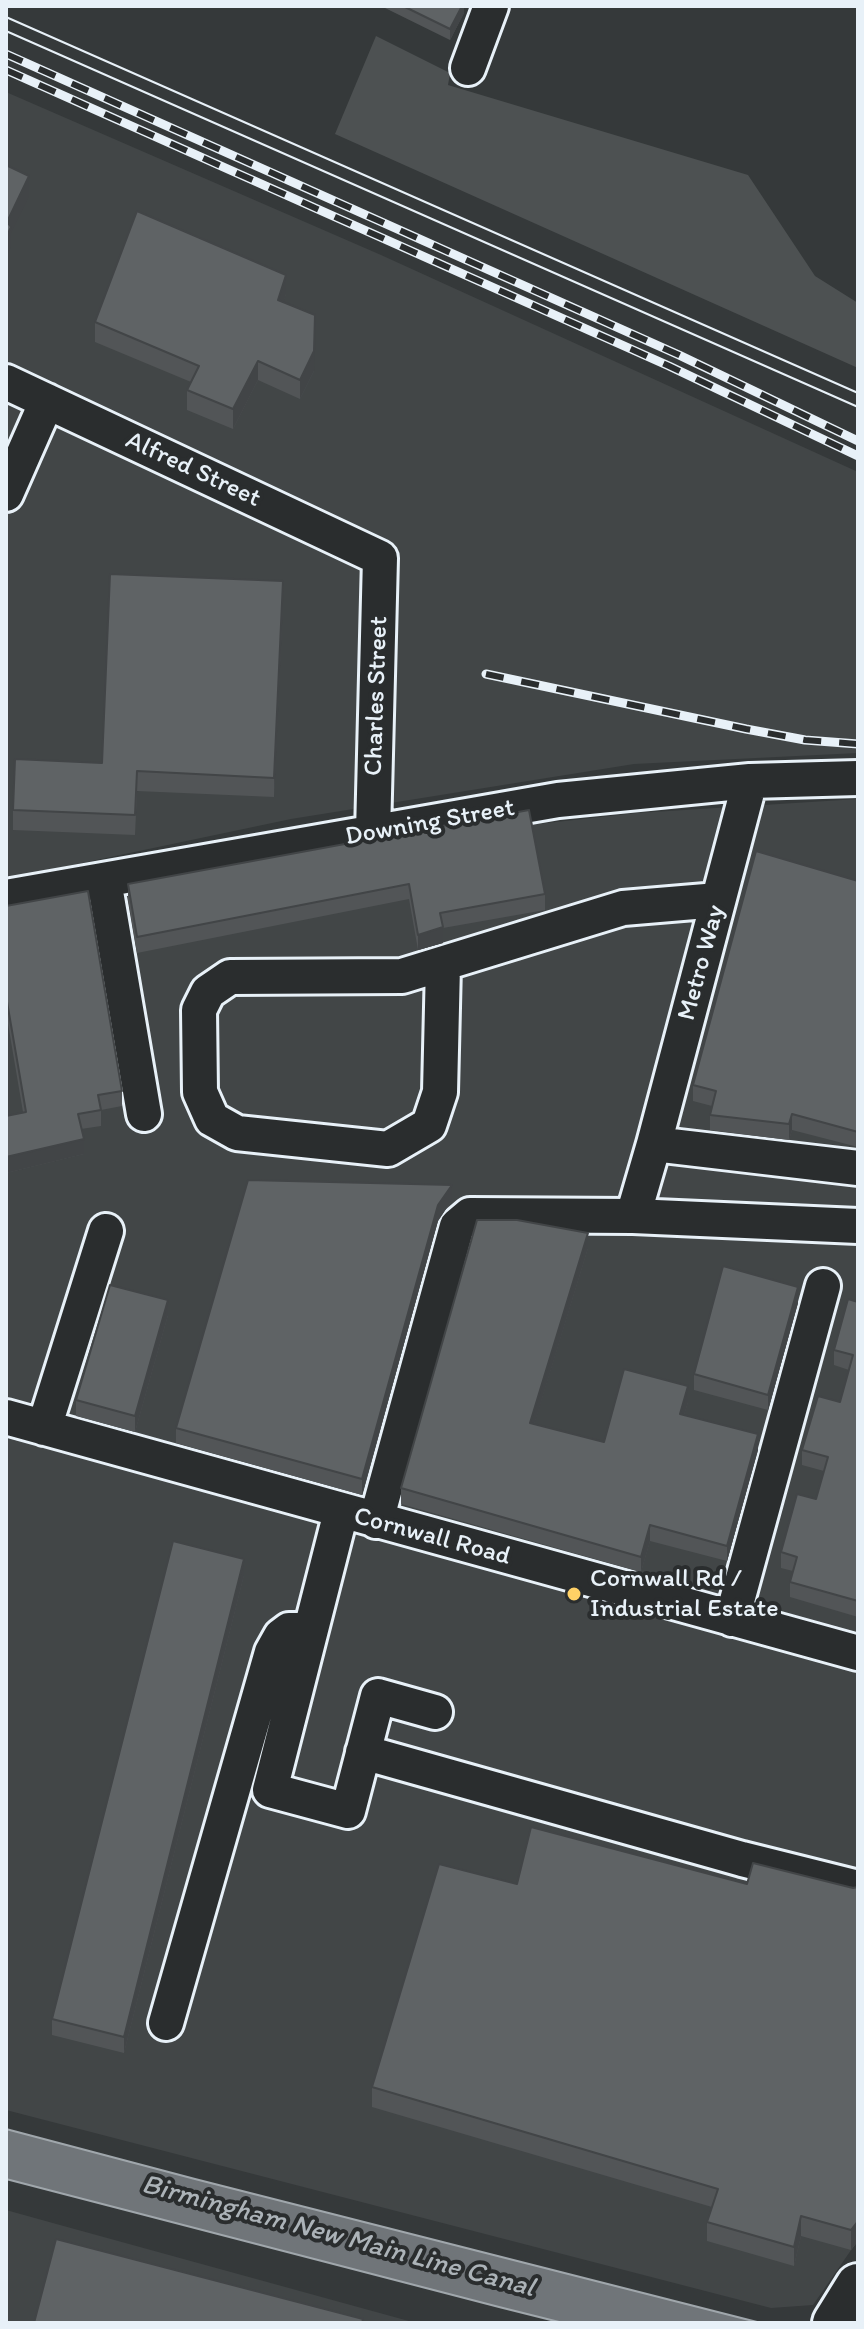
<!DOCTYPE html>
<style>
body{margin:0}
#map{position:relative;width:864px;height:2329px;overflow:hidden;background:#35393a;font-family:Itim,sans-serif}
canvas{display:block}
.frame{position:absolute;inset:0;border:8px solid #e8f1f8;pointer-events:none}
</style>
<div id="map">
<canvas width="864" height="2329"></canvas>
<div class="frame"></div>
</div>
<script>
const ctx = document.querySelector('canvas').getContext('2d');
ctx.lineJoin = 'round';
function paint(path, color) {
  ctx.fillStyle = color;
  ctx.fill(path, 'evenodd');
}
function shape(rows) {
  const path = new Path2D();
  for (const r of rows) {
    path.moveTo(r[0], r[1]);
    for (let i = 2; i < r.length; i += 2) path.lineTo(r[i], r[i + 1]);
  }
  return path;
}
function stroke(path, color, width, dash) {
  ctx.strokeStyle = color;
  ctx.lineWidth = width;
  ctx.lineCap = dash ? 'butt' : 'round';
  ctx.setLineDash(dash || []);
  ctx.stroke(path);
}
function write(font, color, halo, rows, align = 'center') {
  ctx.font = font + ' Itim,sans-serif';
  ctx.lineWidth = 8;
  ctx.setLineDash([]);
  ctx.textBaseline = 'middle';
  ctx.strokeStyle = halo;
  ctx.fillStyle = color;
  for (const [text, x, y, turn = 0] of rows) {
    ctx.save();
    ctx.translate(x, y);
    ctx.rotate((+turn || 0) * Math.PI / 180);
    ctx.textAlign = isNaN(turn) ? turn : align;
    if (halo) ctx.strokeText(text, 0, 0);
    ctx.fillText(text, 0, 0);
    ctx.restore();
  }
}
paint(shape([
 [6,92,381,255,858,472,858,753,634,764,291,819,6,879],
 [858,799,858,2240,813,2305,771,2308,6,2110,6,922,529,825,637,813],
 [6,2210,60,2225,416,2323,6,2323]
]), '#424647');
paint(shape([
 [376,36,450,73,448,85,748,175,815,276,858,303,858,368,335,134]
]), '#4d5152');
const water = shape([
 [6,2129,195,2179,761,2323,563,2323,499,2307,6,2179,6,2129]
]);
paint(water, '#707579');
stroke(water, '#a0a7ac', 2);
const minor = shape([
 [468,68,491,6],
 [6,382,380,558,373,833],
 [6,494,47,401],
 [104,880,144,1114],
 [6,897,558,800,750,781,858,778],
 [443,965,440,1092,429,1125,388,1149,237,1133,212,1119,200,1092,199,1010,208,992,230,977,402,976,623,908,718,900],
 [654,1144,750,781],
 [633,1216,654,1144,858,1168],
 [6,1417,858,1653],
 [44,1428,106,1231],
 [341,1512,270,1790,348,1811,378,1696,435,1712],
 [376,1521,457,1226,470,1215,633,1216,858,1226],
 [732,1619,823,1286],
 [363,1752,742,1859,858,1888],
 [166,2023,272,1652,281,1636,289,1630,310,1630]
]);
const major = shape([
 [835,2323,858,2286]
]);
stroke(minor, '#e8f1f8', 40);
stroke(major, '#e8f1f8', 50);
stroke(minor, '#2a2d2e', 34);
stroke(major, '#2a2d2e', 44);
stroke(shape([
 [6,17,858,393],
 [6,31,858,407]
]), '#e8f1f8', 2);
const rail = shape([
 [6,54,679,355,858,441],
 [6,70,669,366,858,456],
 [486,674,746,729,805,740,858,744]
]);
stroke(rail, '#e8f1f8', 9);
stroke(rail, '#2a2d2e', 6, [18]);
paint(shape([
 [381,6,464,6,464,13,450,40],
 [286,294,283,302,314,371,300,399,258,380,233,429,187,410,187,390,191,382,95,342,95,322],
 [283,601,274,797,137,791,135,835,13,830,13,810,102,763],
 [529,810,545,894,545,910,443,928,443,943,418,950,409,899,137,953,128,899,128,884],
 [858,881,858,1147,792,1130,789,1140,710,1130,710,1115,712,1106,693,1101,693,1085],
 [6,906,122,1091,122,1106,101,1110,101,1126,81,1129,84,1154,6,1173,6,1116,23,1112,6,1012],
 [452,1200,438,1221,362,1495,176,1443,176,1428],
 [588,1248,534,1424,604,1442,688,1402,684,1415,758,1450,727,1561,650,1541,641,1572,401,1504,401,1488],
 [858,1302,858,1617,790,1597,790,1582,793,1571,781,1568,781,1552,816,1499,824,1471,802,1465,802,1450,840,1402,849,1370,834,1365,834,1350],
 [798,1303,768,1410,694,1390,694,1374],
 [168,1315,135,1432,76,1416,76,1400],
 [244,1575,124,2053,52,2035,52,2019],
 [747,1884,858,1887,858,2241,851,2250,801,2236,794,2266,707,2241,707,2222,712,2207,372,2107,372,2087]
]), '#525557');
paint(shape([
 [462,6,464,6,464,13,450,40,450,29],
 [29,176,29,196,11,233,11,247,6,257,7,222],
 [286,275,286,294,278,320,278,300],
 [315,315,314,371,300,399,300,380],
 [258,361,258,380,233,429,233,409],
 [283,581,283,601,274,797,274,778],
 [443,927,443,943,418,950,418,935],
 [792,1114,792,1130,789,1140,789,1124],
 [84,1139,84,1154,6,1173,6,1157],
 [452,1185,452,1200,438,1221,362,1495,362,1479,438,1205],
 [588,1233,588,1248,530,1438,530,1423],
 [798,1287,798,1303,768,1410,768,1395],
 [168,1300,168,1315,135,1432,135,1416],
 [688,1386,688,1402,680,1429,680,1414],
 [758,1434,758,1450,727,1561,727,1546],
 [650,1525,650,1541,641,1572,641,1557],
 [244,1559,244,1575,124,2053,124,2037],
 [801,2216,801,2236,794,2266,794,2247],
 [858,2221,858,2241,851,2250,851,2230]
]), '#424547');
const building = shape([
 [403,6,462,6,450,29,403,6],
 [6,165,29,176,7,222,11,227,6,238,6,165],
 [137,211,286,275,278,300,315,315,314,351,300,380,258,361,233,409,187,390,199,366,95,322,137,211],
 [110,574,283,581,274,778,137,771,135,815,13,810,15,759,102,763,110,574],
 [529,810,545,894,440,913,443,927,418,935,409,884,137,937,128,884,529,810],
 [756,851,858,881,858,1132,792,1114,789,1124,710,1115,716,1091,693,1085,756,851],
 [88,891,122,1091,98,1095,101,1110,78,1114,84,1139,6,1157,6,1116,26,1112,6,996,6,906,88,891],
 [248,1180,452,1185,438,1205,362,1479,176,1428,248,1180],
 [477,1220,517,1220,588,1233,530,1423,604,1442,624,1369,688,1386,680,1414,758,1434,727,1546,650,1525,641,1557,401,1488,477,1220],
 [723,1266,798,1287,768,1395,694,1374,723,1266],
 [110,1285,168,1300,135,1416,76,1400,110,1285],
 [848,1299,858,1302,858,1601,790,1582,797,1557,781,1552,797,1494,816,1499,828,1457,802,1450,818,1396,840,1402,853,1355,834,1350,848,1299],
 [173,1541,244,1559,124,2037,52,2019,173,1541],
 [531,1827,747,1884,753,1863,853,1888,858,1887,858,2221,851,2230,801,2216,794,2247,707,2222,718,2189,372,2087,439,1864,517,1884,531,1827],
 [56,2239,363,2319,362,2323,34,2323,56,2239]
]);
paint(building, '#5f6365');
stroke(building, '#424547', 2);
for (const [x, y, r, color] of [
 [574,1594,8,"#ffd166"]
]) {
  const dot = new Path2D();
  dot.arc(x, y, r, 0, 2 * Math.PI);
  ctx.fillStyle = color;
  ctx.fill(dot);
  stroke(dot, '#2a2d2e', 3);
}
write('26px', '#e8f1f8', '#2a2d2e', [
 ["Alfred Street",193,470,25],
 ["Charles Street",377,696,-88],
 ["Downing Street",430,823,-10],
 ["Metro Way",702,963,-75],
 ["Cornwall Road",432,1537,15]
]);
write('26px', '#e8f1f8', '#2a2d2e', [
 ["Cornwall Rd /",590,1579],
 ["Industrial Estate",590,1609]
], 'left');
write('italic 28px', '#acb3b8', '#2a2d2e', [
 ["Birmingham New Main Line Canal",338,2237,15]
]);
</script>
